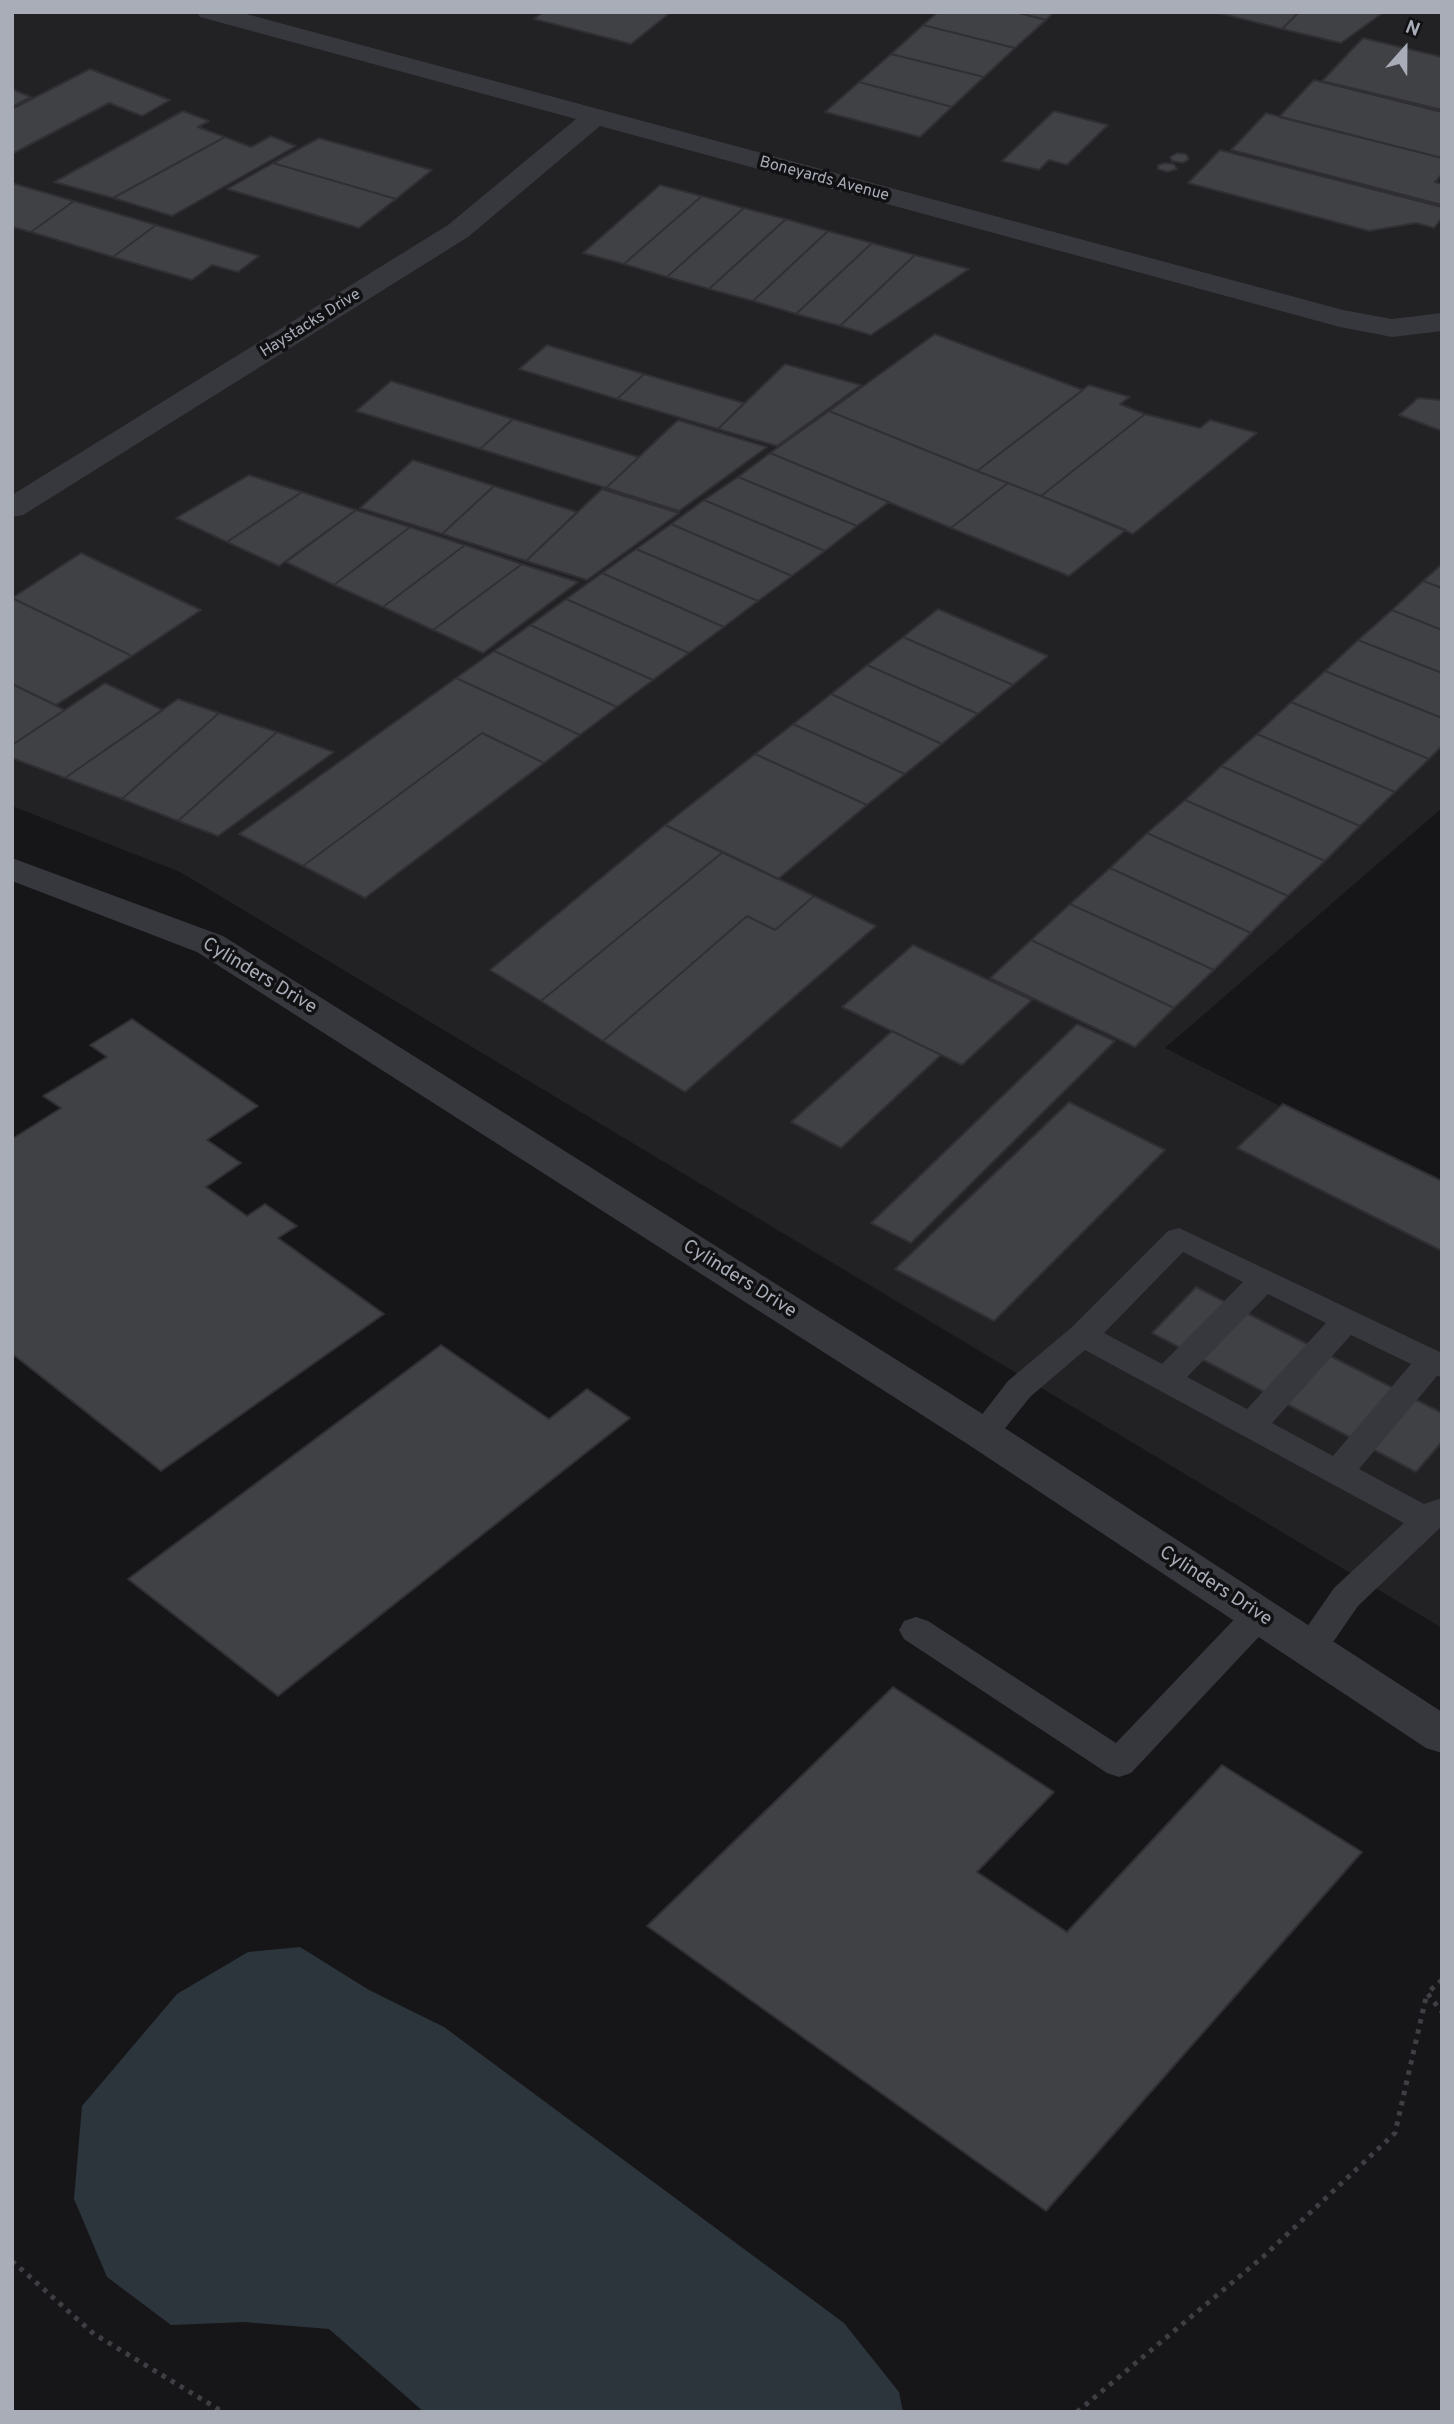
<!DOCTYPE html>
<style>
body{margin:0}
#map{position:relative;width:1454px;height:2424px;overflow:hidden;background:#161618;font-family:Overpass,sans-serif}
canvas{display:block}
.frame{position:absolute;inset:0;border:14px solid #a8adb8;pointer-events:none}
.north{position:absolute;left:1370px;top:14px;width:70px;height:70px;-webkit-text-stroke:5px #111113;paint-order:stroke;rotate:21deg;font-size:19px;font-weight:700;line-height:28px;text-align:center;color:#a8adb8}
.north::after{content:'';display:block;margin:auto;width:24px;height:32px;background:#a8adb8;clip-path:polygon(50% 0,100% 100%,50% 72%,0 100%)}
</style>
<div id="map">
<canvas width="1454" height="2424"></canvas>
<div class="frame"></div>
<div class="north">N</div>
</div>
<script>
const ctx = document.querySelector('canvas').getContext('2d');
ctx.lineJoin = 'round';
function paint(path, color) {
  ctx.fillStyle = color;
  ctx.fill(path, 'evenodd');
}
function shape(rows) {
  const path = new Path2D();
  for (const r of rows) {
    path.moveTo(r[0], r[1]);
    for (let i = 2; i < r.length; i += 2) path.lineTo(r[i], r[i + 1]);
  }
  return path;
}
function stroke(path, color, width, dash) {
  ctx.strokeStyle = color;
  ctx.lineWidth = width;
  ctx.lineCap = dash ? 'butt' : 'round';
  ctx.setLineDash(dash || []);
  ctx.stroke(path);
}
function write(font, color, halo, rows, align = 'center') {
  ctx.font = font + ' Overpass,sans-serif';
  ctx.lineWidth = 7;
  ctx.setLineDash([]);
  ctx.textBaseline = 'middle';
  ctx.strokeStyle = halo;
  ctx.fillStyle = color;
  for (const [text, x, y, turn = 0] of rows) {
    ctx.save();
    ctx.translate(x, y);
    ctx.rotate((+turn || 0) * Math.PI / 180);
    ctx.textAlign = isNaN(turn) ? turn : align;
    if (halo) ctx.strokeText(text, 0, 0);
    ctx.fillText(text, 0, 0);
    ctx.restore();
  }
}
paint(shape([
 [12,12,1442,12,1442,808,1165,1048,1442,1188,1442,1628,180,872,12,806]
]), '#222225');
paint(shape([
 [300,1947,369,1990,444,2027,844,2323,899,2392,903,2412,424,2412,329,2329,244,2322,171,2325,107,2277,74,2199,82,2106,177,1994,248,1952]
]), '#2c353c');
const building = shape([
 [543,12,671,12,631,44,534,19,543,12],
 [938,12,1015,12,1046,20,1015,48,923,25,938,12],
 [1015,12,1054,12,1046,20,1015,12],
 [1215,12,1299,12,1282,29,1215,12],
 [1299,12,1384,12,1341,43,1282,29,1299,12],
 [923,25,1015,48,984,77,891,54,923,25],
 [1363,38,1442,57,1442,110,1322,81,1363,38],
 [891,54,984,77,952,107,859,82,891,54],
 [90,69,170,100,142,116,109,103,12,154,12,109,90,69],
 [1314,80,1442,112,1442,158,1279,117,1314,80],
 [859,82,952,107,920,137,825,112,859,82],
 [12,89,31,97,12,107,12,89],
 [183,111,209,121,198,127,225,137,113,198,54,182,183,111],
 [1054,111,1108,125,1067,165,1049,160,1039,170,1002,161,1054,111],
 [1266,113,1442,158,1442,174,1435,182,1442,184,1442,205,1231,150,1266,113],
 [271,136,296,146,172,216,113,198,225,137,251,147,271,136],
 [319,138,432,170,396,199,273,163,319,138],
 [1220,150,1442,207,1442,218,1434,228,1416,223,1369,231,1188,183,1220,150],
 [1177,153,1186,154,1189,159,1183,163,1172,161,1170,157,1177,153],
 [273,163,396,199,359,228,227,189,273,163],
 [1165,163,1174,164,1177,169,1167,172,1158,169,1158,165,1165,163],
 [12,183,74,201,31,232,12,227,12,183],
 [660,185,702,196,624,264,583,253,660,185],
 [702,196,744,208,667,277,624,264,702,196],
 [74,201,156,225,113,257,31,232,74,201],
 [744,208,786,219,709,289,667,277,744,208],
 [786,219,828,231,753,301,709,289,786,219],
 [156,225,259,256,238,272,212,265,192,280,113,257,156,225],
 [828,231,872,243,796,314,753,301,828,231],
 [872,243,915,255,840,326,796,314,872,243],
 [915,255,969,269,871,335,840,326,915,255],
 [935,334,1083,390,977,471,829,411,935,334],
 [547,345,644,374,617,399,519,369,547,345],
 [785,364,861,385,777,446,718,429,785,364],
 [644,374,744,403,718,429,617,399,644,374],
 [391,381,513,419,480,449,356,411,391,381],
 [1089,385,1130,397,1120,404,1145,414,1041,496,977,471,1089,385],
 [1418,398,1442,400,1442,431,1399,415,1418,398],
 [829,411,977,471,1008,483,951,528,770,453,829,411],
 [1145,414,1200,428,1210,420,1257,433,1133,534,1041,496,1145,414],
 [513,419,639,457,606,488,480,449,513,419],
 [678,420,767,447,679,511,606,488,678,420],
 [770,453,889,502,857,526,738,477,770,453],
 [413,460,494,486,442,534,360,508,413,460],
 [249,475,302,492,227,542,176,518,249,475],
 [738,477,857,526,825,551,704,500,738,477],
 [1008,483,1041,496,1126,530,1069,576,951,528,1008,483],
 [494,486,577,512,526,561,442,534,494,486],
 [602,489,679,513,587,580,526,561,602,489],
 [302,492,356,510,279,566,227,542,302,492],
 [704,500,825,551,792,576,671,524,704,500],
 [356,510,410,527,334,585,286,562,356,510],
 [671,524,792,576,758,601,636,549,671,524],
 [410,527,465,545,383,607,334,585,410,527],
 [465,545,522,564,433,630,383,607,465,545],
 [636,549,758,601,724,627,602,573,636,549],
 [81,553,201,610,132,656,12,598,81,553],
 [522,564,578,582,483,653,433,630,522,564],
 [1442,564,1442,588,1423,581,1442,564],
 [602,573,724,627,689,653,566,599,602,573],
 [1423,581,1442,588,1442,630,1392,610,1423,581],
 [12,598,132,656,56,705,12,684,12,598],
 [566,599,689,653,653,680,530,625,566,599],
 [938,609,1048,656,1013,685,903,637,938,609],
 [1392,610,1442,630,1442,673,1358,640,1392,610],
 [530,625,653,680,617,707,494,651,530,625],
 [903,637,1013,685,978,714,867,665,903,637],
 [1358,640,1442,673,1442,718,1325,671,1358,640],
 [494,651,617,707,580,735,456,678,494,651],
 [867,665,978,714,942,744,831,694,867,665],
 [1325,671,1442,718,1442,746,1429,759,1291,702,1325,671],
 [456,678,580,735,544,763,482,733,303,866,239,834,456,678],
 [105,683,163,710,65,778,12,758,12,745,105,683],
 [12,684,65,710,12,745,12,684],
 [831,694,942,744,905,774,793,724,831,694],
 [178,699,219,713,122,799,65,778,178,699],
 [1291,702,1429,759,1395,792,1257,734,1291,702],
 [219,713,277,732,178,821,122,799,219,713],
 [793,724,905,774,867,805,755,754,793,724],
 [277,732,334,752,218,836,178,821,277,732],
 [482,733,544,763,365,898,303,866,482,733],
 [1257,734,1395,792,1360,826,1221,766,1257,734],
 [755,754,867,805,778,879,665,825,755,754],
 [1221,766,1360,826,1325,861,1185,800,1221,766],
 [1185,800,1325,861,1288,896,1147,833,1185,800],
 [665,825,723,852,541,1001,490,970,665,825],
 [1147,833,1288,896,1251,933,1110,868,1147,833],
 [723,852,814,896,775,930,747,916,603,1041,541,1001,723,852],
 [1110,868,1251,933,1214,970,1070,904,1110,868],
 [814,896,876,926,685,1092,603,1041,747,916,775,930,814,896],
 [1070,904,1214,970,1174,1008,1031,940,1070,904],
 [1031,940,1174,1008,1135,1047,990,978,1031,940],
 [913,945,1032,1000,962,1065,842,1007,913,945],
 [132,1019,258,1106,207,1140,241,1163,206,1187,247,1216,265,1204,297,1226,278,1238,384,1314,161,1471,15,1356,12,1358,12,1139,61,1108,43,1096,107,1057,90,1045,132,1019],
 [1077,1024,1115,1041,911,1243,871,1223,1077,1024],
 [892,1031,941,1055,841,1148,791,1122,892,1031],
 [1069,1102,1165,1150,994,1321,895,1269,1069,1102],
 [1283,1104,1442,1181,1442,1251,1237,1148,1283,1104],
 [1196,1287,1442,1413,1442,1442,1416,1472,1152,1333,1196,1287],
 [441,1345,549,1419,587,1389,630,1418,278,1696,128,1579,441,1345],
 [893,1687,1054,1792,977,1872,1067,1932,1222,1765,1362,1852,1046,2211,647,1926,893,1687]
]);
paint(building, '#404145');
stroke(building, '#303034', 2);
stroke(shape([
 [1442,1980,1427,1993,1442,2012],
 [12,2261,94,2334,223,2412],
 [1077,2412,1264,2256,1395,2133,1427,1993]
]), '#3d3f44', 5, [4.5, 6]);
paint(shape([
 [1179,1228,1442,1353,1442,1377,1437,1376,1359,1469,1424,1504,1442,1498,1442,1526,1358,1606,1322,1658,1310,1662,1298,1658,1293,1649,1298,1640,1334,1588,1404,1523,1085,1350,1030,1397,994,1442,983,1446,972,1442,967,1434,1008,1381,1072,1327,1168,1231,1179,1228],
 [1183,1252,1243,1282,1162,1364,1104,1333,1183,1252],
 [1268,1294,1326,1323,1247,1409,1187,1377,1268,1294],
 [1351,1335,1411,1364,1333,1456,1272,1423,1351,1335],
 [1258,1603,1270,1607,1275,1616,1270,1625,1131,1773,1119,1777,1107,1773,904,1639,899,1630,904,1621,916,1617,928,1621,1116,1743,1246,1607,1258,1603]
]), '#37383d');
paint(shape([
 [197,12,239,12,1343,310,1392,319,1442,313,1442,331,1392,337,1340,327,600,126,468,237,23,515,12,517,12,495,448,225,576,119,200,17,197,12],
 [12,858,223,936,997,1423,1442,1712,1442,1753,1426,1748,969,1445,197,952,12,881,12,858]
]), '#37383d');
write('16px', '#a8adb8', '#111113', [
 ["Boneyards Avenue",824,180,15],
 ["Haystacks Drive",311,324,-32]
]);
write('19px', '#a8adb8', '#111113', [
 ["Cylinders Drive",259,977,31],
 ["Cylinders Drive",739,1280,32],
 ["Cylinders Drive",1215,1587,33]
]);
</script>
